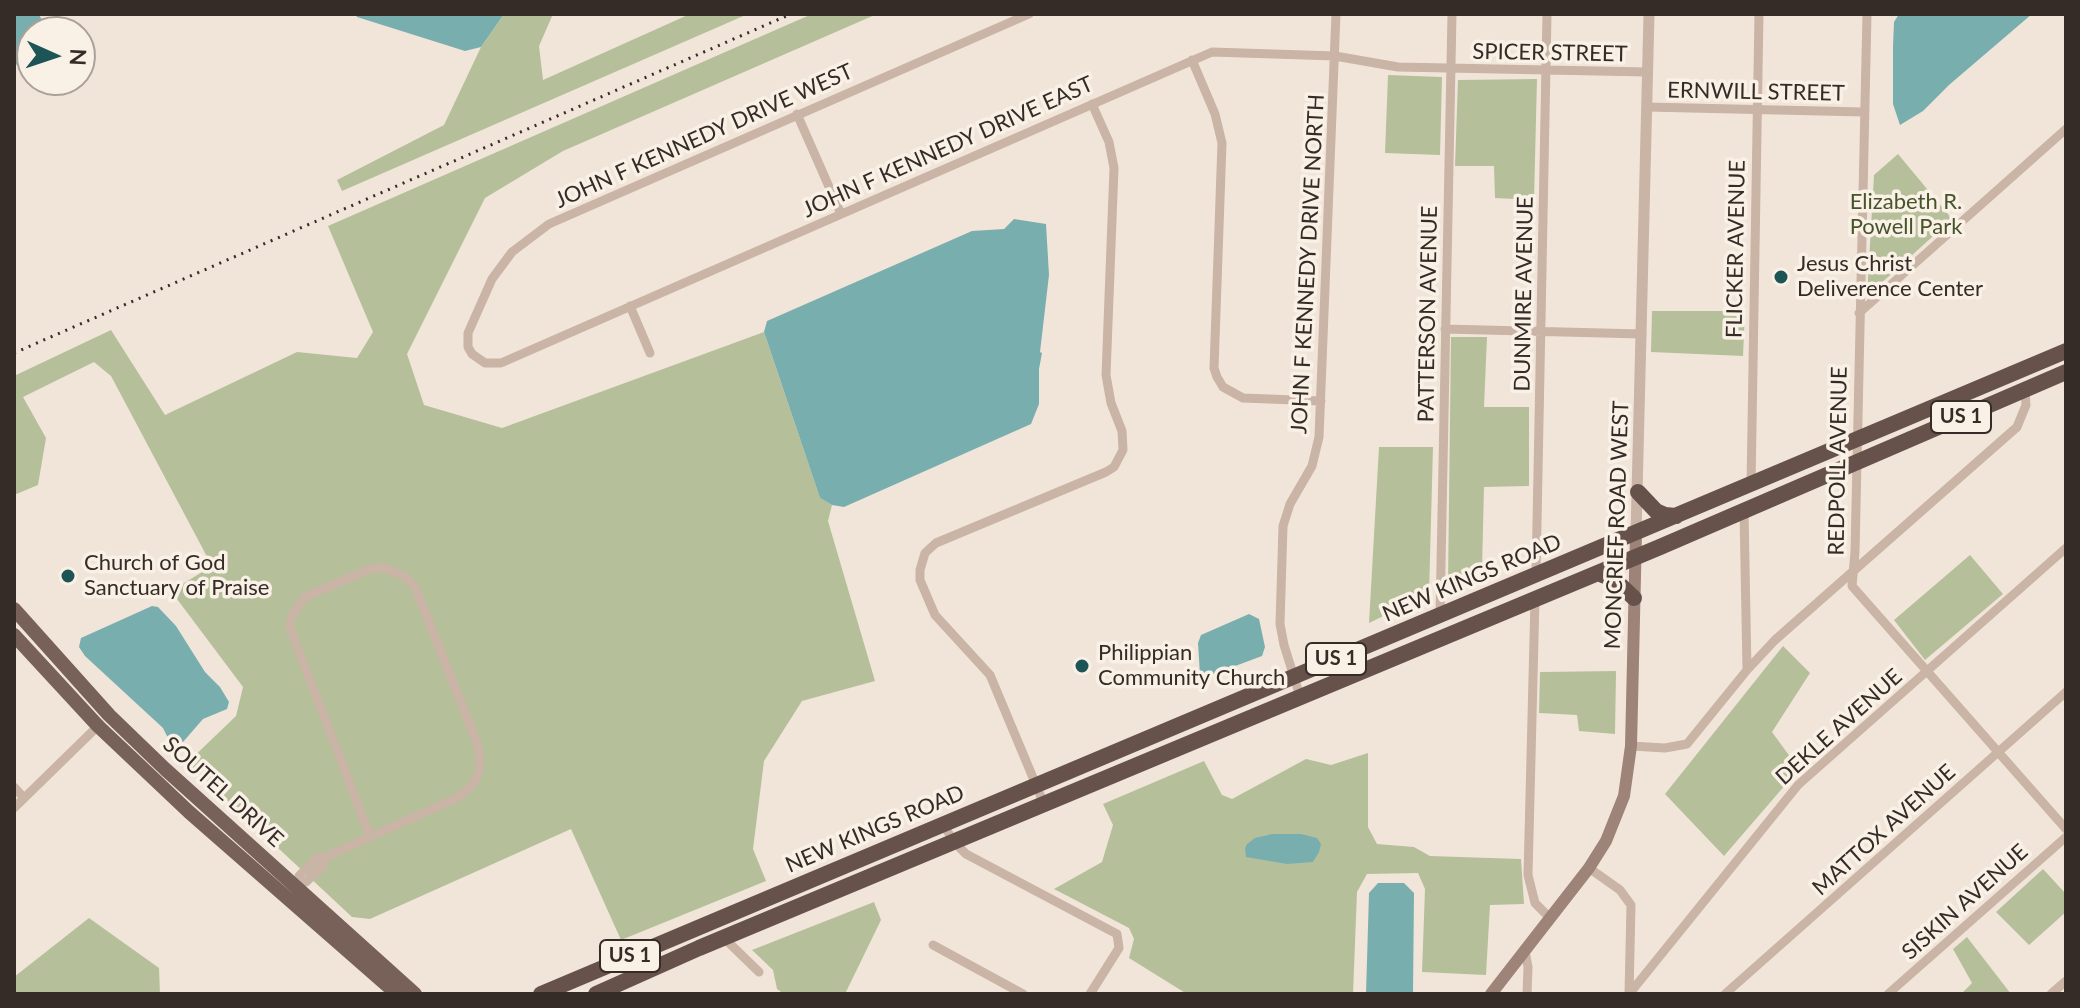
<!DOCTYPE html>
<style>
body{margin:0}
#map{position:relative;width:2080px;height:1008px;overflow:hidden;background:#f1e5da;font-family:Lato,sans-serif}
canvas{display:block}
.frame{position:absolute;inset:0;border:16px solid #352b27;pointer-events:none}
.north{position:absolute;left:16px;top:16px;width:80px;height:80px;box-sizing:border-box;background:#f9f0e6;border:2px solid #aba19a;border-radius:50%;rotate:93deg;font-size:22px;font-weight:700;line-height:32px;text-align:center;color:#352b27}
.north::after{content:'';display:block;margin:auto;width:28px;height:36px;background:#1d5556;clip-path:polygon(50% 0,100% 100%,50% 72%,0 100%)}
</style>
<div id="map">
<canvas width="2080" height="1008"></canvas>
<div class="frame"></div>
<div class="north">N</div>
</div>
<script>
const ctx = document.querySelector('canvas').getContext('2d');
ctx.lineJoin = 'round';
function paint(path, color) {
  ctx.fillStyle = color;
  ctx.fill(path, 'evenodd');
}
function shape(rows) {
  const path = new Path2D();
  for (const r of rows) {
    path.moveTo(r[0], r[1]);
    for (let i = 2; i < r.length; i += 2) path.lineTo(r[i], r[i + 1]);
  }
  return path;
}
function stroke(path, color, width, dash) {
  ctx.strokeStyle = color;
  ctx.lineWidth = width;
  ctx.lineCap = dash ? 'butt' : 'round';
  ctx.setLineDash(dash || []);
  ctx.stroke(path);
}
function write(font, color, halo, rows, align = 'center') {
  ctx.font = font + ' Lato,sans-serif';
  ctx.lineWidth = 7;
  ctx.setLineDash([]);
  ctx.textBaseline = 'middle';
  ctx.strokeStyle = halo;
  ctx.fillStyle = color;
  for (const [text, x, y, turn = 0] of rows) {
    ctx.save();
    ctx.translate(x, y);
    ctx.rotate((+turn || 0) * Math.PI / 180);
    ctx.textAlign = isNaN(turn) ? turn : align;
    if (halo) ctx.strokeText(text, 0, 0);
    ctx.fillText(text, 0, 0);
    ctx.restore();
  }
}
paint(shape([
 [504,14,553,14,539,46,543,80,690,14,748,14,342,191,337,180,444,125,481,47],
 [812,14,877,14,563,151,485,198,407,354,424,405,502,428,764,332,820,498,832,505,828,521,875,681,802,701,764,761,753,849,766,881,621,940,571,829,370,919,352,917,187,763,236,716,243,687,171,591,212,566,111,376,94,362,23,397,46,438,38,485,14,495,14,376,111,330,165,415,297,352,357,358,373,332,328,226],
 [1388,75,1442,77,1440,155,1385,153],
 [1537,79,1534,200,1495,198,1494,166,1455,166,1458,80],
 [1898,154,1952,219,1867,296,1874,175],
 [1652,311,1745,311,1743,356,1651,352],
 [1451,337,1487,337,1484,407,1529,407,1529,486,1484,487,1482,569,1448,584],
 [1379,447,1433,447,1429,594,1369,623],
 [1970,555,2003,594,1925,660,1894,620],
 [1783,646,1810,673,1772,732,1799,769,1724,856,1665,794],
 [1616,671,1615,734,1579,731,1577,715,1539,713,1540,672],
 [1368,753,1368,827,1377,844,1414,847,1430,856,1521,859,1524,904,1490,905,1486,975,1422,972,1425,889,1418,873,1367,874,1357,892,1353,994,1187,994,1129,958,1134,939,1129,928,1054,889,1102,862,1113,825,1103,804,1204,761,1222,795,1232,799,1306,759,1331,765],
 [2043,869,2066,894,2066,912,2029,945,1996,912],
 [874,902,881,920,845,994,784,994,777,989,773,970,752,950],
 [89,918,159,968,160,994,14,994,14,977],
 [1967,937,2011,994,1961,994,1972,983,1953,949]
]), '#b5c09a');
paint(shape([
 [14,14,39,14,47,32,32,32,32,80,50,80,50,86,39,88,14,62],
 [355,14,504,14,481,47,465,51,357,17],
 [1899,14,2032,14,1949,85,1923,111,1900,125,1893,104,1893,46,1894,22],
 [1014,219,1046,224,1049,275,1040,352,1042,353,1039,369,1039,404,1031,424,844,507,832,505,820,498,764,332,767,321,972,231,1004,229],
 [152,606,158,607,176,626,205,672,220,687,229,702,227,709,203,719,183,742,174,743,167,736,163,728,85,656,79,647,81,638],
 [1249,614,1259,619,1265,647,1262,656,1203,678,1200,675,1198,643,1201,635],
 [1272,834,1301,834,1317,838,1321,844,1319,852,1313,862,1287,864,1246,857,1245,848,1247,844,1255,838],
 [1378,883,1404,883,1414,893,1413,994,1366,994,1369,893]
]), '#79aeae');
stroke(shape([
 [1029,14,549,224,512,252,492,279,468,333,468,347,472,354,485,363,501,363,1212,52,1335,56,1398,67,1647,72],
 [1867,14,1855,552,1852,586,2066,829],
 [1192,60,1215,114,1222,143,1214,368,1217,377,1223,387,1243,398,1321,401],
 [1647,107,1864,112],
 [797,114,841,214],
 [630,306,650,353],
 [1859,313,2066,129],
 [1445,329,1642,334],
 [1751,484,1759,14],
 [1744,511,1747,670],
 [1536,574,1547,14],
 [1535,599,1528,875,1535,903,1550,918],
 [1440,615,1452,14],
 [1300,696,1284,645,1280,624,1283,526,1290,504,1312,466,1319,437,1336,14],
 [1631,746,1665,748,1687,744,1747,670,1775,640,2017,427,2026,405,2025,390],
 [14,787,24,798],
 [1044,804,990,675,935,615,920,580,920,570,925,553,936,543,1106,472,1114,467,1123,450,1122,431,1111,403,1106,375,1114,168,1109,142,1092,104],
 [14,808,100,724],
 [943,824,954,842,966,854,1117,934,1119,948,1090,994],
 [1589,868,1620,890,1631,905,1629,994],
 [299,883,299,876,317,858,325,857,459,797,475,782,480,766,478,745,415,587,404,576,385,568,372,568,305,597,292,615,290,628,370,836],
 [296,887,299,883,306,882,323,866,325,857],
 [725,939,759,972],
 [933,945,1023,994],
 [1525,951,1528,967,1527,994],
 [1630,993,1798,785,2066,548],
 [1725,994,2066,692],
 [1888,994,2066,837],
 [2051,994,2066,981]
]), '#c9b4a6', 9);
stroke(shape([
 [1636,533,1649,14]
]), '#c9b4a6', 11);
stroke(shape([
 [1491,994,1589,868,1606,841,1624,796,1631,746,1636,533]
]), '#9d8378', 12);
stroke(shape([
 [14,609,109,715,165,769,415,994],
 [14,635,98,726,189,812,397,994]
]), '#776158', 14);
stroke(shape([
 [1638,492,1656,511,1665,515,1676,516],
 [1598,573,1615,580,1634,598],
 [541,994,2066,351],
 [596,994,699,948,1660,547,2066,372]
]), '#66524b', 16);
stroke(shape([
 [14,353,791,14]
]), '#352b27', 3, [2, 6]);
for (const [x, y, r, color] of [
 [1781,277,8,"#1d5556"],
 [68,576,8,"#1d5556"],
 [1082,666,8,"#1d5556"]
]) {
  const dot = new Path2D();
  dot.arc(x, y, r, 0, 2 * Math.PI);
  ctx.fillStyle = color;
  ctx.fill(dot);
  stroke(dot, '#f9f0e6', 3);
}
for (const [x, y, w] of [
 [1961,417,60],
 [1336,659,60],
 [630,956,60]
]) {
  const box = new Path2D();
  box.roundRect(x - w / 2, y - 16, w, 32, 6);
  ctx.fillStyle = '#f9f0e6';
  ctx.fill(box);
  stroke(box, '#352b27', 2);
}
write('bold 20px', '#352b27', null, [
 ["US 1",1961,417],
 ["US 1",1336,659],
 ["US 1",630,956]
]);
write('22px', '#352b27', '#f9f0e6', [
 ["SPICER STREET",1550,53,1],
 ["ERNWILL STREET",1756,92,1],
 ["JOHN F KENNEDY DRIVE WEST",704,136,-24],
 ["JOHN F KENNEDY DRIVE EAST",948,147,-24],
 ["FLICKER AVENUE",1736,249,-89],
 ["JOHN F KENNEDY DRIVE NORTH",1308,264,-87],
 ["DUNMIRE AVENUE",1524,294,-89],
 ["PATTERSON AVENUE",1428,314,-89],
 ["REDPOLL AVENUE",1838,461,-89],
 ["MONCRIEF ROAD WEST",1617,525,-88],
 ["NEW KINGS ROAD",1472,578,-23],
 ["DEKLE AVENUE",1839,727,-42],
 ["SOUTEL DRIVE",223,792,42],
 ["NEW KINGS ROAD",875,829,-23],
 ["MATTOX AVENUE",1884,830,-42],
 ["SISKIN AVENUE",1965,902,-42]
]);
write('22px', '#47532b', '#f9f0e6', [
 ["Elizabeth R.",1906,202],
 ["Powell Park",1906,227]
]);
write('22px', '#352b27', '#f9f0e6', [
 ["Jesus Christ",1797,264],
 ["Deliverence Center",1797,289],
 ["Church of God",84,563],
 ["Sanctuary of Praise",84,588],
 ["Philippian",1098,653],
 ["Community Church",1098,678]
], 'left');
</script>
